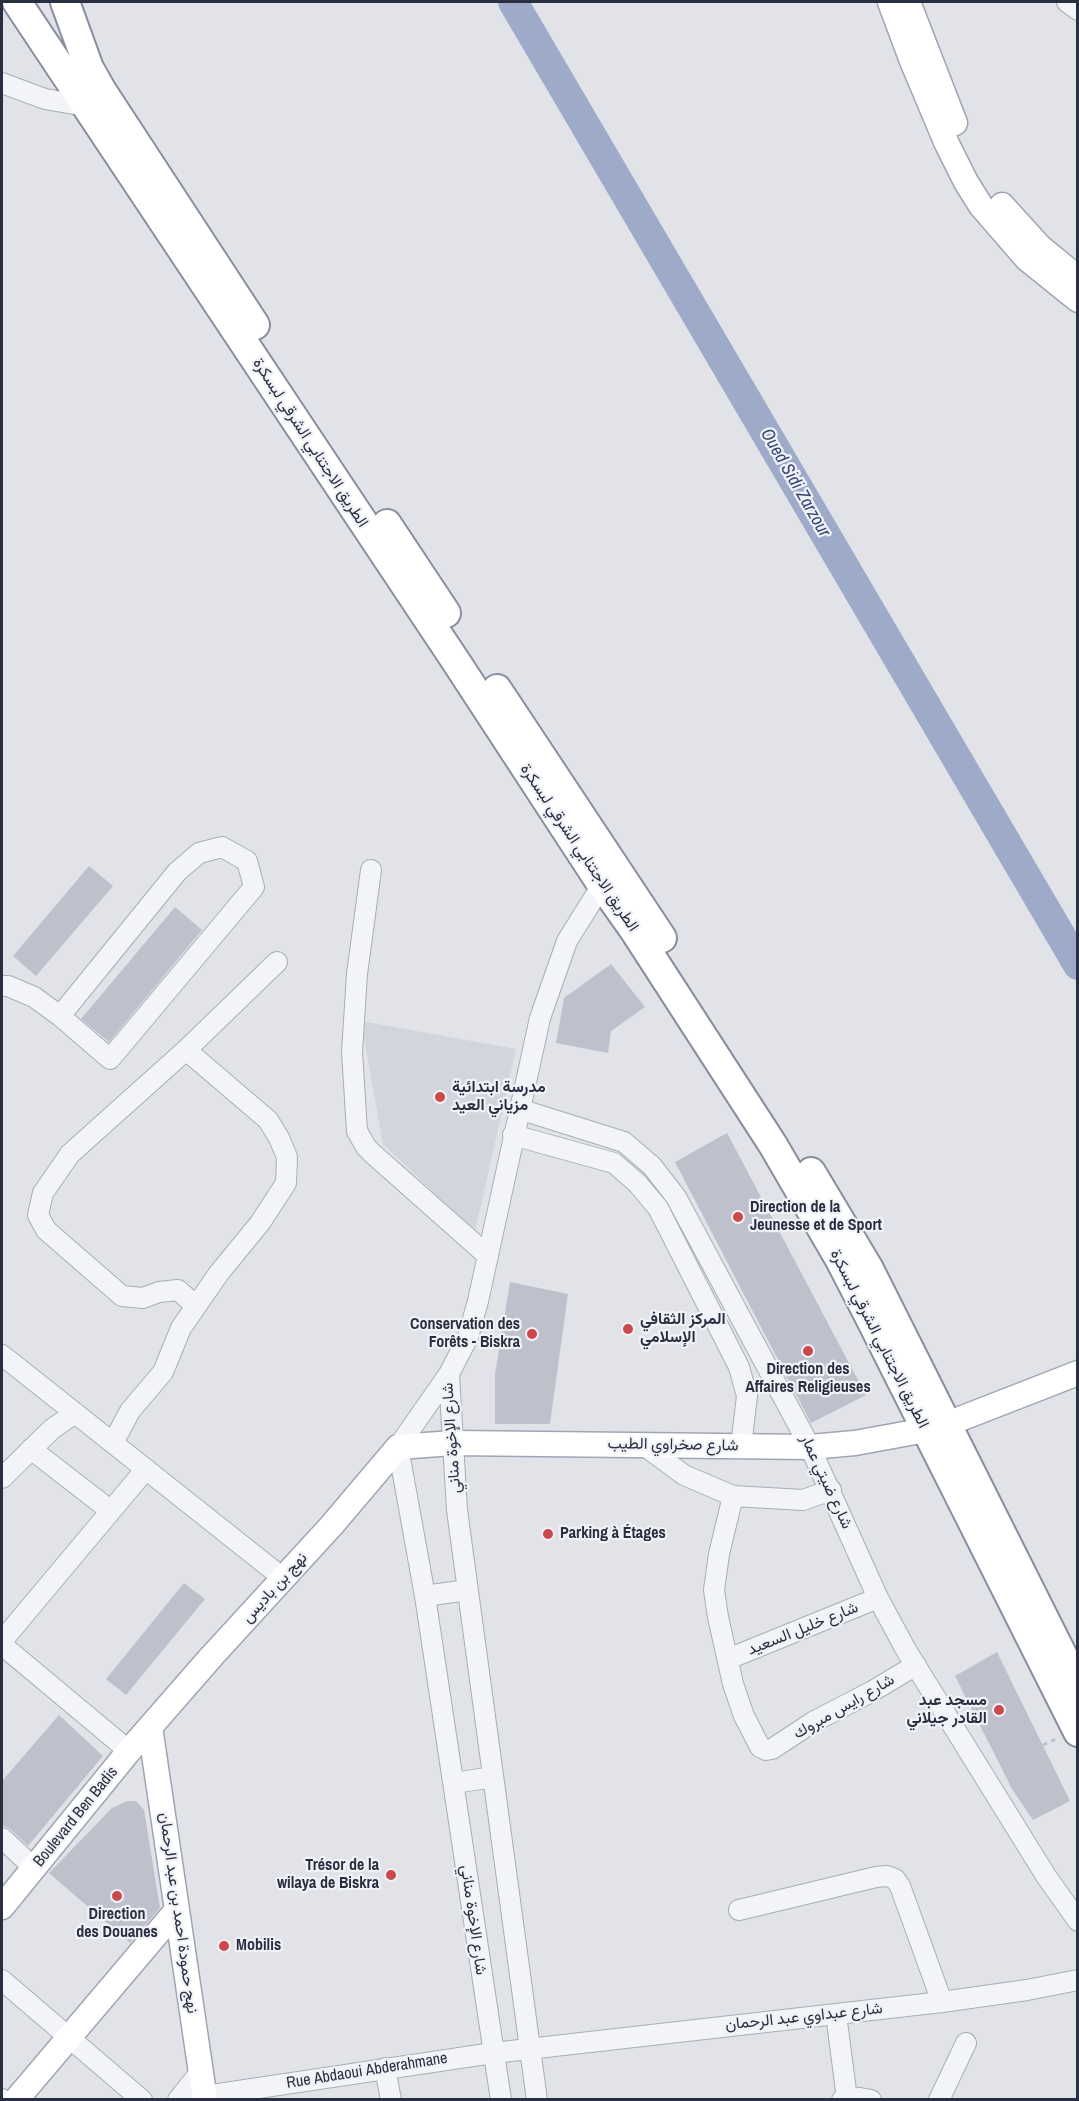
<!DOCTYPE html>
<meta charset="utf-8">
<style>
body{margin:0}
#map{position:relative;width:1079px;height:2101px;overflow:hidden;background:#e1e3e9;font-family:"Archivo Narrow",sans-serif}
canvas{display:block}
.frame{position:absolute;inset:0;border:3px solid #292f40;pointer-events:none}
</style>
<div id="map">
<canvas width="1079" height="2101"></canvas>
<div class="frame"></div>
</div>
<script>
const ctx = document.querySelector('canvas').getContext('2d');
ctx.lineJoin = 'round';
function paint(path, color) {
  ctx.fillStyle = color;
  ctx.fill(path, 'evenodd');
}
function shape(rows) {
  const path = new Path2D();
  for (const r of rows) {
    path.moveTo(r[0], r[1]);
    for (let i = 2; i < r.length; i += 2) path.lineTo(r[i], r[i + 1]);
  }
  return path;
}
function stroke(path, color, width, dash) {
  ctx.strokeStyle = color;
  ctx.lineWidth = width;
  ctx.lineCap = dash ? 'butt' : 'round';
  ctx.setLineDash(dash || []);
  ctx.stroke(path);
}
function write(font, color, halo, rows, align = 'center') {
  ctx.font = font + ' "Archivo Narrow",Vazirmatn,sans-serif';
  ctx.lineWidth = 4.5;
  ctx.setLineDash([]);
  ctx.textBaseline = 'middle';
  ctx.strokeStyle = halo;
  ctx.fillStyle = color;
  for (const [text, x, y, turn = 0] of rows) {
    ctx.save();
    ctx.translate(x, y);
    ctx.rotate((+turn || 0) * Math.PI / 180);
    ctx.textAlign = isNaN(turn) ? turn : align;
    if (halo) ctx.strokeText(text, 0, 0);
    ctx.fillText(text, 0, 0);
    ctx.restore();
  }
}
paint(shape([
 [361,1021,516,1049,475,1232,383,1144]
]), '#d3d5de');
stroke(shape([
 [513,2,1078,965]
]), '#9dabc8', 30);
paint(shape([
 [89,866,113,886,36,976,13,956],
 [175,907,202,930,109,1042,81,1019],
 [611,964,645,1007,611,1031,608,1053,556,1043,564,998],
 [727,1133,866,1395,811,1423,675,1162],
 [510,1282,568,1294,550,1424,495,1424,495,1374],
 [184,1583,205,1599,126,1695,106,1679],
 [997,1652,1070,1801,1033,1820,1012,1789,955,1676],
 [59,1715,103,1756,28,1846,10,1829,2,1825,2,1781],
 [127,1801,136,1801,144,1810,160,1908,130,1943,49,1873,112,1808]
]), '#bec1cc');
const minor = shape([
 [1067,2,1078,10],
 [2,83,45,99,74,104,86,104],
 [371,870,357,974,352,1052,357,1131,366,1147,373,1154,487,1255],
 [2,986,8,986,34,997,60,1016,110,1059,254,887,247,861,222,847,199,853,177,872,60,1016],
 [519,1109,624,1142,652,1166,676,1197,810,1447,878,1598,906,1650,1046,1876,1078,1921],
 [513,1135,614,1163,637,1183,658,1208,739,1367,747,1396,741,1446],
 [196,1306,178,1290,159,1292,143,1298,122,1296,46,1230,38,1215,43,1193,70,1154,186,1050,277,962],
 [2,1355,283,1578],
 [449,1374,457,1510,537,2100],
 [113,1443,130,1411,163,1372,181,1328,219,1273,260,1223,286,1183,287,1157,279,1138,268,1120,186,1050],
 [642,1444,684,1475,733,1496,803,1500,831,1490],
 [31,1449,111,1511],
 [2,1478,52,1429,75,1413],
 [733,1496,719,1554,714,1590,718,1617,733,1684,744,1716,760,1747,766,1750,772,1749,813,1722,871,1692,916,1665],
 [425,1596,467,1590],
 [2,1641,146,1469],
 [2,1645,129,1751],
 [728,1659,878,1598],
 [454,1783,493,1777],
 [2,1838,35,1869],
 [739,1910,876,1877,887,1876,895,1879,900,1886,942,2002],
 [2,1980,142,2100],
 [836,2014,847,2099],
 [385,2068,391,2100],
 [205,2096,493,2053,942,2002,1027,1990,1078,1980],
 [2,2099,3,2100],
 [178,2100,201,2071],
 [501,2100,425,1596,398,1447,449,1374,468,1337,478,1301,540,1018,567,941,602,885],
 [842,2100,860,2098,871,2100],
 [939,2100,966,2043]
]);
const major = shape([
 [890,2,912,61,947,144,966,182,981,206,1027,259,1078,300],
 [908,2,955,123],
 [1002,205,1040,247,1078,278],
 [150,1727,205,2100],
 [2,1907,129,1751,212,1656,332,1525,398,1447,453,1443,810,1447,855,1443,926,1430,947,1424,1078,1373],
 [16,2100,177,1910]
]);
const highway = shape([
 [17,2,455,660,602,885,634,930,773,1145,840,1260,870,1318,1078,1732],
 [65,2,89,68,102,91,255,325],
 [387,524,446,613],
 [497,689,662,938],
 [811,1172,869,1269,1078,1686]
]);
stroke(minor, '#aaadb6', 22);
stroke(major, '#a0a5b4', 27);
stroke(highway, '#888e9f', 32);
stroke(shape([
 [1043,1745,1058,1738]
]), '#bec1c7', 3, [4.5, 4.5]);
stroke(minor, '#f3f4f7', 20);
stroke(major, '#fff', 24);
stroke(highway, '#fff', 28);
for (const [x, y, r, color] of [
 [440,1097,6,"#cb494a"],
 [738,1217,6,"#cb494a"],
 [628,1329,6,"#cb494a"],
 [532,1334,6,"#cb494a"],
 [808,1351,6,"#cb494a"],
 [548,1534,6,"#cb494a"],
 [999,1710,6,"#cb494a"],
 [391,1875,6,"#cb494a"],
 [117,1896,6,"#cb494a"],
 [224,1946,6,"#cb494a"]
]) {
  const dot = new Path2D();
  dot.arc(x, y, r, 0, 2 * Math.PI);
  ctx.fillStyle = color;
  ctx.fill(dot);
  stroke(dot, '#f0f2f7', 2);
}
write('16px', '#292f40', '#f0f2f7', [
 ["الطريق الاجتنابي الشرقي لبسكرة",310,443,57],
 ["الطريق الاجتنابي الشرقي لبسكرة",579,848,56],
 ["الطريق الاجتنابي الشرقي لبسكرة",879,1339,63],
 ["شارع الإخوة مناني",452,1438,-94],
 ["شارع صخراوي الطيب",673,1445,1],
 ["شارع ضيتي عمار",826,1482,65],
 ["نهج بن باديس",275,1588,-48],
 ["شارع خليل السعيد",803,1629,-22],
 ["شارع رايس مبروك",844,1707,-30],
 ["Boulevard Ben Badis",76,1817,-51],
 ["نهج حمودة احمد بن عبد الرحمان",178,1913,82],
 ["شارع الإخوة مناني",473,1920,82],
 ["شارع عبداوي عبد الرحمان",804,2017,-6],
 ["Rue Abdaoui Abderahmane",367,2071,-9]
]);
write('bold 16px', '#292f40', '#f0f2f7', [
 ["مدرسة ابتدائية",452,1088],
 ["مزياني العيد",452,1106],
 ["Direction de la",750,1208],
 ["Jeunesse et de Sport",750,1226],
 ["المركز الثقافي",640,1320],
 ["الإسلامي",640,1338],
 ["Conservation des",520,1325,"right"],
 ["Forêts - Biskra",520,1343,"right"],
 ["Direction des",808,1370,"center"],
 ["Affaires Religieuses",808,1388,"center"],
 ["Parking à Étages",560,1534],
 ["مسجد عبد",987,1701,"right"],
 ["القادر جيلاني",987,1719,"right"],
 ["Trésor de la",379,1866,"right"],
 ["wilaya de Biskra",379,1884,"right"],
 ["Direction",117,1915,"center"],
 ["des Douanes",117,1933,"center"],
 ["Mobilis",236,1946]
], 'left');
write('italic 18px', '#354873', '#f0f2f7', [
 ["Oued Sidi Zarzour",795,483,60]
]);
</script>
